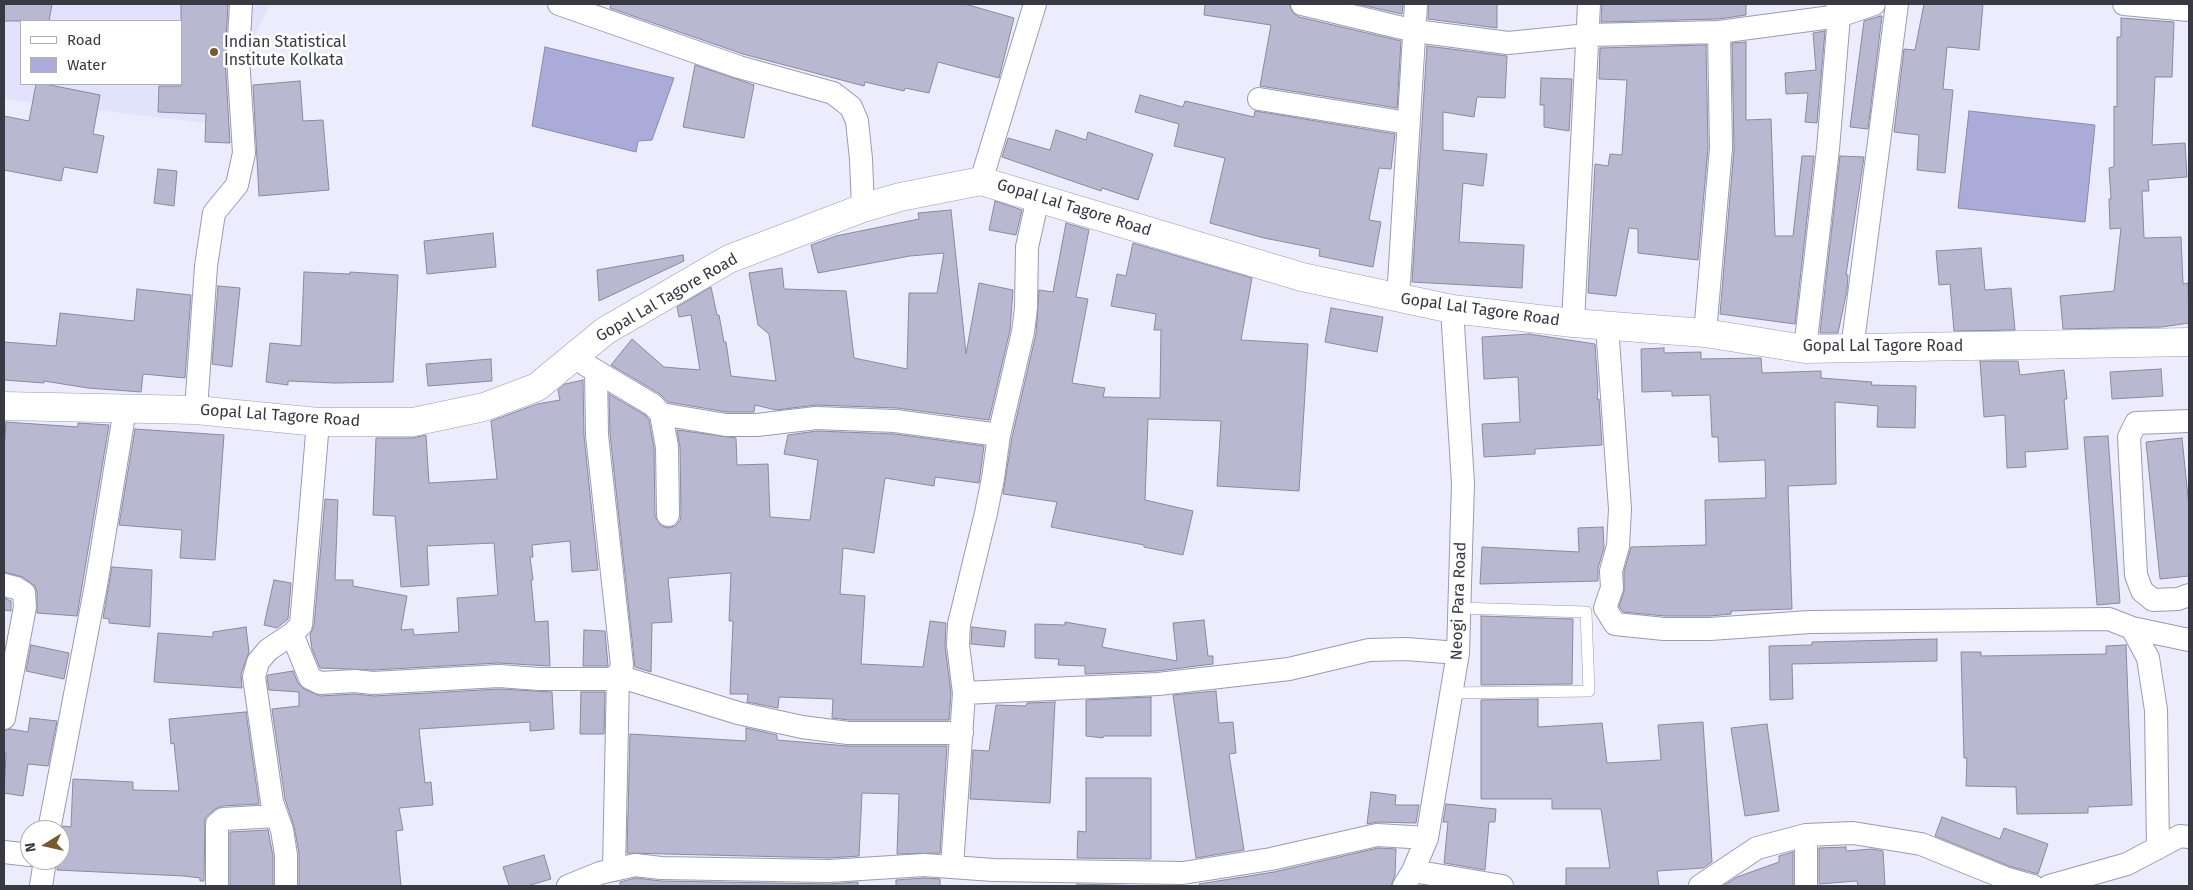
<!DOCTYPE html>
<style>
body{margin:0}
#map{position:relative;width:2193px;height:890px;overflow:hidden;background:#ececfc;font-family:"Fira Sans",sans-serif}
canvas{display:block}
.frame{position:absolute;inset:0;border:5px solid #393943;pointer-events:none}
.legend{position:absolute;left:20px;top:20px;width:162px;height:65px;box-sizing:border-box;background:#fff;border:1px solid #b0b0b4;margin:0;padding:6px 9px;list-style:none;font-size:15px;color:#393943}
.legend li{display:flex;align-items:center;gap:10px;height:25px}
.legend b{width:25px;border:1px solid #b0b0b4}
.north{position:absolute;left:20px;top:820px;width:50px;height:50px;box-sizing:border-box;background:#fff;border:1px solid #b0b0b4;border-radius:50%;rotate:261deg;font-size:14px;font-weight:700;line-height:20px;text-align:center;color:#393943}
.north::after{content:'';display:block;margin:auto;width:18px;height:22px;background:#795a2f;clip-path:polygon(50% 0,100% 100%,50% 72%,0 100%)}
</style>
<div id="map">
<canvas width="2193" height="890"></canvas>
<div class="frame"></div>
<ul class="legend">
<li><b style="height:6px;background:#fff"></b>Road</li>
<li><b style="height:14px;background:#aaabd9"></b>Water</li>
</ul>
<div class="north">N</div>
</div>
<script>
const ctx = document.querySelector('canvas').getContext('2d');
ctx.lineJoin = 'round';
function paint(path, color) {
  ctx.fillStyle = color;
  ctx.fill(path, 'evenodd');
}
function shape(rows) {
  const path = new Path2D();
  for (const r of rows) {
    path.moveTo(r[0], r[1]);
    for (let i = 2; i < r.length; i += 2) path.lineTo(r[i], r[i + 1]);
  }
  return path;
}
function stroke(path, color, width, dash) {
  ctx.strokeStyle = color;
  ctx.lineWidth = width;
  ctx.lineCap = dash ? 'butt' : 'round';
  ctx.setLineDash(dash || []);
  ctx.stroke(path);
}
function write(font, color, halo, rows, align = 'center') {
  ctx.font = font + ' "Fira Sans",sans-serif';
  ctx.lineWidth = 5;
  ctx.setLineDash([]);
  ctx.textBaseline = 'middle';
  ctx.strokeStyle = halo;
  ctx.fillStyle = color;
  for (const [text, x, y, turn = 0] of rows) {
    ctx.save();
    ctx.translate(x, y);
    ctx.rotate((+turn || 0) * Math.PI / 180);
    ctx.textAlign = isNaN(turn) ? turn : align;
    if (halo) ctx.strokeText(text, 0, 0);
    ctx.fillText(text, 0, 0);
    ctx.restore();
  }
}
paint(shape([
 [4,4,270,4,213,124,4,99],
 [21,21,181,21,181,84,21,84]
]), '#e1e2fc');
const water = shape([
 [545,47,674,78,652,140,638,141,636,152,532,126,545,47],
 [1969,111,2095,125,2085,222,1958,208,1969,111]
]);
paint(water, '#aaabd9');
stroke(water, '#8889ac', 1);
const building = shape([
 [4,4,52,4,49,21,4,21,4,4],
 [181,4,228,4,225,58,230,143,205,142,206,114,158,112,159,86,181,86,181,4],
 [611,4,965,4,1014,18,999,78,938,62,929,93,905,88,904,91,865,82,864,86,743,54,610,8,611,4],
 [1205,4,1289,4,1293,13,1299,17,1401,41,1397,108,1260,86,1271,25,1204,15,1205,4],
 [1357,4,1403,4,1402,14,1357,4],
 [1429,4,1497,4,1497,28,1428,19,1429,4],
 [1602,4,1746,4,1746,15,1718,19,1601,22,1602,4],
 [1924,4,1983,4,1979,50,1947,47,1943,89,1953,90,1945,173,1917,170,1919,135,1894,132,1904,49,1915,50,1924,4],
 [1880,16,1882,16,1868,129,1850,127,1864,21,1880,16],
 [2121,18,2174,22,2172,77,2155,77,2152,145,2185,143,2187,177,2148,180,2149,191,2142,191,2144,238,2181,237,2183,284,2188,283,2189,323,2162,327,2063,329,2060,296,2114,291,2121,228,2110,229,2109,199,2111,199,2109,168,2114,167,2114,106,2117,107,2117,37,2121,37,2121,18],
 [1825,31,1817,123,1805,122,1808,93,1786,94,1785,73,1816,70,1813,33,1825,31],
 [1746,42,1746,120,1771,119,1775,236,1793,236,1802,156,1814,156,1795,324,1720,314,1734,149,1732,43,1746,42],
 [1706,45,1708,148,1698,260,1638,253,1638,229,1629,228,1616,296,1588,293,1595,164,1608,166,1610,154,1622,155,1627,80,1599,79,1600,48,1706,45],
 [1427,46,1507,56,1505,98,1477,97,1474,117,1443,112,1443,150,1487,154,1483,186,1463,183,1459,242,1524,245,1522,288,1412,282,1427,46],
 [695,65,754,85,744,138,683,127,695,65],
 [1541,78,1572,79,1569,131,1544,127,1544,105,1540,105,1541,78],
 [300,81,303,121,323,120,329,190,259,196,253,85,300,81],
 [36,84,45,84,100,95,93,134,104,136,97,173,64,167,61,181,4,170,4,116,29,121,36,84],
 [1140,95,1183,107,1185,101,1254,117,1255,111,1395,134,1391,169,1379,168,1369,220,1381,222,1373,267,1319,256,1320,249,1264,238,1210,223,1225,158,1174,146,1179,124,1135,112,1140,95],
 [1056,130,1086,140,1088,132,1153,154,1138,200,1102,188,1101,191,1002,157,1008,138,1050,150,1056,130],
 [1840,156,1864,157,1846,275,1848,275,1847,290,1838,333,1820,333,1840,156],
 [158,169,177,171,174,206,154,203,158,169],
 [995,201,1022,210,1016,235,989,230,995,201],
 [951,210,966,354,979,283,1013,290,1010,330,989,420,897,408,816,405,776,410,755,405,754,412,727,412,668,402,660,394,611,365,632,339,664,367,700,370,691,315,679,317,677,307,711,287,717,315,719,315,724,342,726,342,731,376,776,381,769,334,758,325,749,273,782,268,784,289,846,291,854,358,907,369,909,293,937,293,944,253,910,256,818,273,811,245,836,236,919,219,918,213,951,210],
 [1066,223,1089,230,1076,297,1088,299,1072,383,1105,388,1103,397,1160,398,1161,330,1154,330,1156,314,1111,306,1117,274,1126,276,1133,243,1252,278,1241,340,1308,344,1299,491,1217,486,1221,421,1148,419,1145,500,1193,511,1183,555,1144,547,1144,545,1051,527,1057,502,1003,494,1012,437,1036,334,1039,290,1053,292,1066,223],
 [493,233,496,267,427,274,424,241,493,233],
 [1981,248,1985,290,2011,288,2015,330,1954,331,1950,284,1939,285,1936,251,1981,248],
 [683,255,684,261,599,301,597,270,683,255],
 [304,272,350,274,350,272,398,275,393,382,335,383,288,381,288,385,266,382,270,343,301,346,304,272],
 [218,286,240,288,232,367,212,364,218,286],
 [137,289,191,295,185,378,143,374,141,392,88,388,44,381,44,383,4,380,4,342,56,346,60,313,134,321,137,289],
 [1331,308,1383,317,1377,352,1325,342,1331,308],
 [1529,334,1595,344,1598,390,1597,399,1599,399,1602,445,1535,449,1535,454,1484,457,1482,424,1520,422,1518,377,1484,379,1482,337,1529,334],
 [1664,348,1664,353,1701,352,1701,359,1761,358,1762,373,1821,371,1821,378,1872,382,1871,385,1916,386,1915,428,1877,427,1878,406,1835,402,1836,484,1788,486,1792,609,1731,611,1731,614,1710,616,1665,616,1623,612,1619,606,1624,592,1624,572,1631,547,1706,545,1705,500,1766,498,1765,460,1719,462,1718,437,1712,437,1710,395,1672,396,1672,391,1642,392,1641,349,1664,348],
 [491,359,492,381,428,386,426,364,491,359],
 [1980,361,2018,361,2020,375,2064,370,2067,399,2064,399,2068,449,2025,452,2026,467,2007,468,2005,415,1984,417,1980,361],
 [2161,369,2163,396,2112,399,2110,372,2161,369],
 [583,380,584,436,598,570,572,572,570,541,532,545,533,557,530,557,533,580,531,580,535,622,548,621,550,666,498,663,373,670,320,668,312,649,310,635,314,626,325,499,338,500,335,580,353,580,353,586,407,596,401,630,413,629,414,635,459,632,457,598,498,595,494,543,427,546,429,585,401,587,395,516,373,515,376,438,413,438,426,435,429,483,497,479,491,421,537,404,560,400,558,390,565,384,583,380],
 [609,394,645,415,649,420,654,448,655,516,661,526,668,528,675,526,680,521,681,515,680,447,677,430,736,438,737,465,768,464,770,517,810,520,818,460,784,454,788,435,817,431,894,434,984,446,979,483,935,477,934,486,885,478,874,553,843,548,840,594,865,596,861,664,923,667,930,621,946,623,945,646,951,693,949,720,849,720,832,718,833,699,779,697,778,708,747,702,748,694,730,694,733,621,729,621,731,573,668,578,672,622,652,623,651,672,635,667,610,434,609,394],
 [6,422,78,427,78,423,109,425,77,616,37,613,37,592,35,586,23,577,4,572,4,450,6,422],
 [135,429,224,435,215,560,180,558,182,530,119,525,135,429],
 [2108,436,2120,603,2097,605,2084,437,2108,436],
 [2182,438,2189,507,2189,576,2160,579,2146,442,2182,438],
 [1603,527,1604,548,1598,568,1598,581,1480,584,1482,547,1579,552,1578,528,1603,527],
 [112,567,152,570,150,627,109,623,109,619,103,618,112,567],
 [274,580,291,583,288,619,277,628,264,625,274,580],
 [4,598,11,601,11,611,4,610,4,598],
 [1481,616,1573,619,1572,684,1481,685,1481,616],
 [1204,620,1208,656,1213,656,1213,664,1157,671,1085,674,1085,666,1058,665,1059,659,1035,658,1035,624,1065,625,1065,622,1106,629,1102,647,1177,661,1173,623,1204,620],
 [246,627,249,652,241,674,242,688,154,682,158,633,213,637,213,632,246,627],
 [972,627,1006,631,1004,647,971,644,972,627],
 [584,630,605,631,608,666,583,666,584,630],
 [1937,639,1937,661,1792,664,1793,699,1770,700,1769,646,1812,645,1812,642,1937,639],
 [31,645,69,653,64,679,26,671,31,645],
 [2126,645,2132,805,2088,807,2088,813,2017,814,2016,787,1966,786,1967,758,1964,758,1961,652,1981,652,1981,656,2106,654,2106,646,2126,645],
 [293,671,298,683,304,689,320,696,355,694,374,696,499,689,552,692,554,729,530,731,530,722,419,729,425,783,431,782,433,805,399,808,403,830,396,831,401,886,299,886,299,853,294,826,285,799,272,709,299,706,299,692,269,690,267,678,268,675,293,671],
 [1216,691,1219,723,1233,722,1236,753,1229,754,1244,850,1196,858,1173,695,1216,691],
 [581,692,605,692,604,734,580,734,581,692],
 [1151,697,1151,736,1103,736,1103,738,1086,736,1086,700,1151,697],
 [1538,699,1538,727,1602,723,1607,763,1661,760,1658,725,1703,722,1712,862,1703,868,1657,871,1659,886,1566,886,1566,868,1610,868,1601,809,1552,809,1552,799,1481,799,1481,700,1538,699],
 [1055,702,1050,803,970,799,973,750,989,751,996,705,1026,706,1027,703,1055,702],
 [246,712,259,804,222,806,215,809,205,818,204,881,200,881,200,878,184,876,57,870,58,860,60,860,60,837,63,826,71,827,73,779,133,782,133,790,179,791,174,743,171,744,169,719,246,712],
 [30,718,57,721,48,766,28,764,23,796,4,793,6,753,4,753,4,731,10,729,28,732,30,718],
 [1767,724,1779,811,1745,816,1731,728,1767,724],
 [746,728,777,735,777,740,848,746,947,746,940,853,897,854,899,794,862,793,859,856,829,858,627,853,630,734,746,741,746,728],
 [1086,778,1151,778,1151,859,1077,858,1078,831,1086,832,1086,778],
 [1371,792,1396,795,1395,805,1419,805,1416,823,1378,822,1367,824,1371,792],
 [1446,804,1496,809,1495,822,1489,822,1485,870,1444,863,1448,822,1443,822,1446,804],
 [1942,817,2000,839,2004,828,2048,844,2038,874,2009,866,1935,836,1942,817],
 [268,830,273,856,273,886,230,886,230,832,268,830],
 [1846,847,1846,851,1872,849,1883,851,1885,886,1858,886,1857,881,1819,884,1819,848,1846,847],
 [1378,848,1396,849,1395,875,1391,886,1200,886,1199,884,1274,872,1378,848],
 [1793,852,1793,886,1723,886,1737,877,1779,862,1779,856,1793,852],
 [544,855,551,879,527,886,509,886,503,867,544,855],
 [636,878,661,881,829,884,858,882,858,886,620,886,620,882,636,878],
 [924,878,940,879,940,886,896,886,896,880,924,878],
 [1077,884,1150,886,1077,886,1077,884]
]);
paint(building, '#b8b8d1');
stroke(building, '#8989a0', 1);
const lane = shape([
 [1451,693,1589,691,1586,612,1459,608]
]);
const street = shape([
 [559,4,739,67,833,93,851,107,857,121,861,159,863,208],
 [1302,4,1415,31,1508,43,1588,35,1719,32,1839,16,1874,4],
 [2124,4,2189,10],
 [1259,99,1408,123],
 [981,181,1035,4],
 [1398,299,1416,4],
 [1573,323,1589,4],
 [1607,326,1620,509,1618,546,1611,571,1612,588,1605,608,1615,624,1664,629,1710,629,1810,622,2109,619,2132,628,2148,658,2156,710,2158,848],
 [1705,333,1721,148,1719,32],
 [1805,349,1828,149,1839,16,1837,4],
 [1852,349,1897,4],
 [586,365,653,405,661,414,667,447,668,515],
 [196,410,206,266,214,213,237,185,244,153,238,57,241,4],
 [661,414,726,425,757,425,816,418,895,421,999,435],
 [2189,421,2136,423,2129,437,2136,575,2142,591,2153,600,2178,599,2189,595],
 [4,585,16,588,24,593,25,607,4,718],
 [2132,628,2189,640],
 [292,634,310,678,320,683,355,681,373,683,499,676,539,679,609,679,618,676,622,665,597,435,596,371],
 [964,693,1158,684,1289,669,1369,650,1406,649,1458,653],
 [49,830,96,585,125,409],
 [4,852,30,855],
 [952,867,964,693,958,645,959,624,986,513,993,478,999,435,1023,332,1026,308,1027,247,1038,198],
 [614,870,618,676,738,713,802,727,848,733,962,733],
 [1413,871,1502,886],
 [41,886,45,860],
 [217,886,217,824,223,819,277,816],
 [286,886,286,855,282,830,272,802,254,677,258,662,268,650,292,634,301,625,318,422],
 [568,886,600,873,635,865,661,868,829,871,924,865,993,870,1183,873,1271,859,1377,835,1427,838],
 [1404,886,1413,871,1427,838,1458,653,1463,483,1452,309],
 [1700,886,1757,848,1806,835,1853,833,1921,844,2005,878,2033,886],
 [1806,886,1806,835],
 [2049,886,2127,864,2180,836,2189,837]
]);
const secondary = shape([
 [4,406,196,410,318,422,413,422,484,407,537,387,605,331,729,259,863,208,900,197,981,181,1302,277,1452,309,1573,323,1705,333,1805,349,2189,342]
]);
stroke(lane, '#9a9bb3', 12);
stroke(street, '#9a9bb3', 24);
stroke(secondary, '#9a9bb3', 29);
stroke(lane, '#fff', 11);
stroke(street, '#fff', 22);
stroke(secondary, '#fff', 28);
for (const [x, y, r, color] of [
 [214,52,5,"#795a2f"]
]) {
  const dot = new Path2D();
  dot.arc(x, y, r, 0, 2 * Math.PI);
  ctx.fillStyle = color;
  ctx.fill(dot);
  stroke(dot, '#fff', 2);
}
write('16px', '#393943', '#fff', [
 ["Indian Statistical",224,43],
 ["Institute Kolkata",224,61]
], 'left');
write('16px', '#393943', '#fff', [
 ["Gopal Lal Tagore Road",1074,208,17],
 ["Gopal Lal Tagore Road",667,298,-30],
 ["Gopal Lal Tagore Road",1480,310,8],
 ["Gopal Lal Tagore Road",1883,347],
 ["Gopal Lal Tagore Road",280,416,4],
 ["Neogi Para Road",1459,601,-88]
]);
</script>
